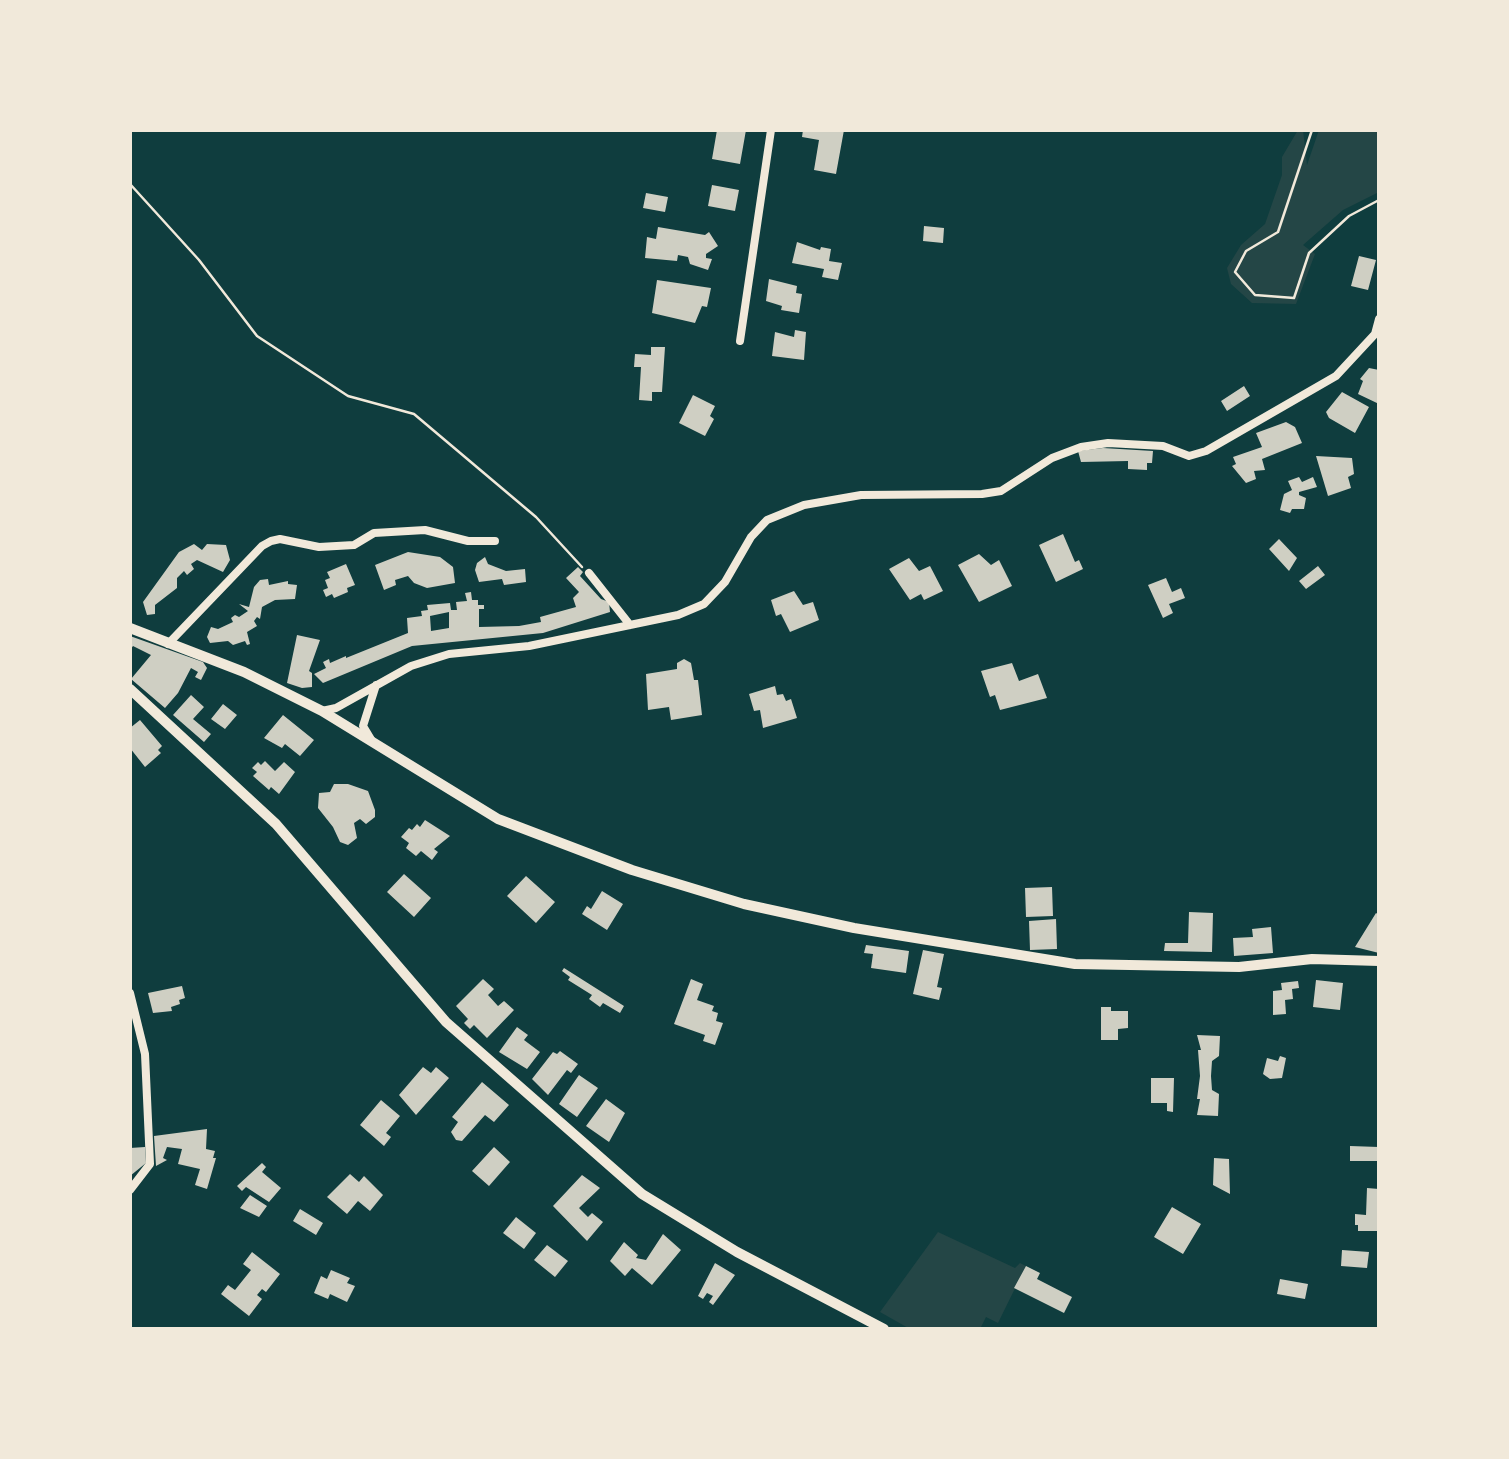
<!DOCTYPE html>
<style>
body{margin:0}
#map{position:relative;width:1509px;height:1459px;overflow:hidden;background:#0f3d3e;font-family:Manrope,sans-serif}
canvas{display:block}
.frame{position:absolute;inset:0;border:132px solid #f1e9da;pointer-events:none}
</style>
<div id="map">
<canvas width="1509" height="1459"></canvas>
<div class="frame"></div>
</div>
<script>
const ctx = document.querySelector('canvas').getContext('2d');
ctx.lineJoin = 'round';
function paint(path, color) {
  ctx.fillStyle = color;
  ctx.fill(path, 'evenodd');
}
function shape(rows) {
  const path = new Path2D();
  for (const r of rows) {
    path.moveTo(r[0], r[1]);
    for (let i = 2; i < r.length; i += 2) path.lineTo(r[i], r[i + 1]);
  }
  return path;
}
function stroke(path, color, width, dash) {
  ctx.strokeStyle = color;
  ctx.lineWidth = width;
  ctx.lineCap = dash ? 'butt' : 'round';
  ctx.setLineDash(dash || []);
  ctx.stroke(path);
}
paint(shape([
 [1298,130,1303,130,1307,165,1319,130,1379,130,1379,192,1343,210,1303,245,1315,254,1296,304,1252,303,1231,284,1227,268,1241,245,1265,224,1282,175,1282,157],
 [938,1232,1015,1268,1020,1263,1026,1266,998,1323,986,1317,980,1329,910,1329,880,1312]
]), '#244646');
paint(shape([
 [717,130,746,130,740,164,712,159],
 [803,130,844,130,836,174,814,170,819,140,802,137],
 [712,185,739,190,735,211,708,206],
 [646,193,668,197,665,212,643,208],
 [924,226,944,228,943,243,923,241],
 [658,227,705,235,709,232,718,246,706,254,706,258,712,259,708,270,690,264,688,257,678,255,677,261,645,258,647,237,656,239],
 [797,242,820,250,821,247,831,249,829,261,842,263,838,280,822,277,824,269,792,263],
 [1359,256,1376,260,1368,290,1351,286],
 [769,279,797,286,796,293,802,294,799,313,781,310,782,306,766,301],
 [657,280,711,288,707,307,702,306,695,323,652,313],
 [795,330,806,332,804,360,772,356,775,332,794,337],
 [651,347,665,347,662,392,652,392,652,401,639,400,641,367,634,367,635,354,651,355],
 [1369,368,1379,370,1379,404,1358,394,1363,381,1360,379],
 [1244,386,1250,396,1227,411,1221,401],
 [1342,392,1369,407,1355,433,1329,418,1326,412],
 [693,395,715,406,710,416,714,419,705,436,679,423],
 [1286,422,1295,427,1302,443,1262,459,1265,470,1254,471,1256,479,1246,483,1232,466,1236,464,1233,457,1262,447,1256,433],
 [1103,448,1153,451,1152,463,1147,463,1147,470,1128,469,1128,461,1081,462,1078,451],
 [1316,456,1352,458,1354,474,1348,477,1351,488,1328,496],
 [1299,477,1302,482,1313,477,1317,487,1299,492,1299,495,1306,498,1304,509,1292,509,1290,513,1280,510,1284,494,1292,490,1288,481],
 [1063,534,1075,562,1079,560,1083,569,1056,582,1039,545],
 [1279,539,1297,558,1289,571,1269,549],
 [194,544,202,550,207,544,226,545,230,560,223,572,197,560,191,564,194,569,187,575,184,571,177,578,177,588,155,605,155,614,147,615,143,602,179,552],
 [408,552,440,557,453,567,455,583,427,588,414,583,408,576,395,580,396,585,384,590,375,565],
 [979,554,991,565,999,560,1012,586,979,602,958,565],
 [485,557,488,564,506,571,525,569,526,582,504,585,502,579,479,582,475,570,477,563],
 [909,558,919,571,930,566,943,591,924,600,921,594,910,600,889,569],
 [346,564,355,585,347,588,348,592,334,598,332,594,326,597,323,590,328,588,325,580,330,578,327,572],
 [1318,566,1325,575,1306,589,1299,581],
 [578,567,583,572,580,576,601,599,609,602,610,612,543,633,412,646,323,683,314,674,326,668,323,662,329,659,330,663,346,656,346,658,408,633,407,618,422,616,421,611,428,610,427,605,450,603,451,610,457,610,456,602,467,601,465,593,471,592,472,600,478,600,478,605,484,605,484,609,479,609,479,627,519,626,541,622,540,617,576,607,573,598,579,592,566,578],
 [449,612,449,628,431,631,430,616],
 [1166,578,1172,592,1181,588,1185,598,1169,604,1173,613,1163,618,1148,585],
 [268,579,269,585,288,581,288,584,297,585,295,599,275,600,262,607,260,619,257,617,254,621,257,626,247,632,250,644,247,645,245,641,233,645,228,641,210,643,207,637,211,627,218,629,233,622,231,618,235,615,239,617,248,611,239,604,249,607,254,587,260,580],
 [794,591,803,605,813,602,819,620,790,632,781,614,776,616,771,600],
 [297,635,320,640,309,671,312,673,312,687,302,688,287,683],
 [130,636,203,662,207,668,201,680,195,677,198,672,191,668,178,693,165,708,131,679,151,655,133,646,130,650],
 [684,659,691,663,694,680,698,680,702,715,671,720,669,707,648,710,646,674,677,669,677,663],
 [1012,663,1019,681,1038,674,1047,698,1000,710,995,695,990,697,981,671],
 [775,686,777,695,783,694,786,701,791,699,797,718,763,728,760,710,754,711,749,694],
 [191,695,204,707,193,719,211,734,204,742,173,715],
 [223,704,237,715,225,729,211,719],
 [283,715,314,740,300,756,285,744,282,748,264,738],
 [140,720,162,746,158,750,161,753,145,767,130,748,130,728],
 [265,761,275,771,284,762,295,772,279,794,271,787,269,790,253,776,257,772,252,768,258,762,261,765],
 [334,784,348,784,368,791,375,810,375,817,366,824,360,819,354,823,357,838,348,845,340,842,333,827,318,808,319,793,330,792],
 [425,820,450,836,434,849,438,852,432,860,421,851,416,856,406,848,409,843,401,837,409,828,412,830,417,824,420,827],
 [404,874,431,898,414,917,387,892],
 [526,876,555,902,536,923,507,896],
 [1052,887,1053,916,1026,917,1025,888],
 [602,891,623,904,607,930,582,914,587,906,591,909],
 [1189,912,1213,913,1212,952,1164,951,1165,943,1188,943],
 [1376,913,1379,915,1379,953,1355,947],
 [1056,919,1057,949,1030,950,1029,921],
 [1271,927,1273,953,1234,956,1233,938,1253,937,1252,929],
 [866,945,909,951,906,973,871,968,873,954,864,953],
 [923,950,944,954,937,987,942,988,939,1000,913,994],
 [564,968,624,1006,620,1013,603,1003,600,1007,589,999,592,995,568,980,570,977,562,971],
 [483,979,494,989,488,995,498,1006,504,1001,514,1010,487,1038,474,1025,470,1029,464,1023,468,1019,456,1006],
 [691,979,703,984,697,1000,714,1006,712,1011,718,1013,716,1021,723,1023,715,1045,703,1041,705,1035,674,1024],
 [1316,980,1343,983,1340,1010,1313,1007],
 [1298,981,1299,988,1292,989,1293,999,1285,1000,1286,1014,1273,1015,1273,991,1282,990,1281,983],
 [182,986,185,998,179,1000,180,1004,171,1007,172,1011,153,1013,148,993],
 [1101,1007,1111,1007,1111,1011,1128,1011,1128,1028,1118,1029,1118,1040,1101,1040],
 [517,1027,528,1035,524,1040,540,1052,527,1069,499,1052],
 [1197,1035,1220,1036,1219,1056,1212,1061,1211,1076,1212,1090,1219,1094,1218,1116,1197,1115,1200,1099,1197,1099,1200,1076,1198,1050,1201,1050],
 [560,1051,578,1064,571,1073,567,1070,548,1095,532,1079,553,1052,557,1054],
 [1280,1056,1286,1058,1282,1078,1270,1079,1263,1074,1267,1058,1278,1061],
 [423,1067,431,1073,436,1067,449,1078,416,1115,399,1095],
 [579,1075,598,1088,577,1117,559,1104],
 [1151,1078,1174,1078,1173,1112,1167,1111,1167,1103,1151,1103],
 [482,1082,509,1105,494,1122,485,1115,462,1141,456,1140,451,1132,458,1122,452,1117],
 [606,1099,625,1113,609,1142,586,1126],
 [381,1100,400,1116,386,1133,391,1137,384,1146,360,1125],
 [207,1129,206,1149,215,1151,213,1158,216,1158,207,1189,195,1185,200,1169,178,1164,182,1149,167,1147,163,1158,167,1160,156,1166,154,1136],
 [1350,1146,1379,1147,1379,1161,1350,1161],
 [145,1147,146,1163,130,1176,130,1148],
 [494,1147,510,1162,489,1186,472,1171],
 [1214,1158,1229,1159,1230,1194,1213,1185],
 [262,1163,266,1167,262,1172,281,1188,269,1202,246,1187,242,1191,237,1186],
 [350,1174,359,1182,364,1176,383,1195,370,1211,358,1201,347,1214,327,1197],
 [582,1175,600,1188,579,1208,588,1217,592,1213,603,1222,587,1241,553,1206],
 [1367,1188,1379,1189,1379,1231,1358,1231,1358,1225,1355,1225,1355,1214,1366,1215],
 [250,1195,267,1206,259,1217,240,1208],
 [1172,1207,1201,1224,1183,1254,1154,1237],
 [300,1209,323,1223,316,1235,293,1221],
 [516,1217,536,1233,524,1249,503,1233],
 [663,1234,681,1250,652,1285,632,1268,625,1276,610,1261,624,1242,638,1255,636,1258,646,1260],
 [547,1245,568,1261,555,1277,534,1260],
 [1342,1250,1369,1252,1367,1268,1341,1266],
 [252,1252,280,1274,266,1292,262,1289,257,1295,262,1299,249,1316,221,1294,228,1285,235,1290,251,1270,243,1264],
 [715,1263,735,1275,713,1305,709,1302,713,1296,707,1293,703,1299,698,1296],
 [1026,1266,1040,1273,1037,1279,1072,1297,1064,1313,1014,1288],
 [331,1270,350,1278,347,1283,355,1286,347,1302,330,1294,328,1299,314,1293,321,1276,327,1279],
 [1280,1279,1308,1284,1305,1299,1277,1294]
]), '#cfcfc3');
stroke(shape([
 [1312,130,1278,232,1246,251,1235,272,1255,295,1294,298,1309,253,1349,216,1379,200],
 [130,184,199,260,257,336,348,396,414,414,536,517,582,567]
]), '#f1e9da', 2.5);
stroke(shape([
 [740,341,771,130],
 [589,573,630,625],
 [168,644,262,546,271,541,280,539,319,547,354,545,374,533,425,530,468,541,495,541],
 [322,711,336,708,411,666,449,654,529,646,678,615,704,604,725,582,751,537,767,520,804,505,861,495,982,494,1001,491,1052,458,1081,447,1108,443,1163,446,1189,456,1206,451,1336,376,1375,334,1379,319],
 [372,741,363,726,376,685],
 [130,993,145,1054,150,1164,130,1190]
]), '#f1e9da', 8);
stroke(shape([
 [130,628,244,672,322,711,498,819,632,870,744,904,854,928,1075,964,1239,967,1312,959,1379,961],
 [130,689,276,824,446,1022,642,1194,737,1252,884,1329]
]), '#f1e9da', 10);
</script>
